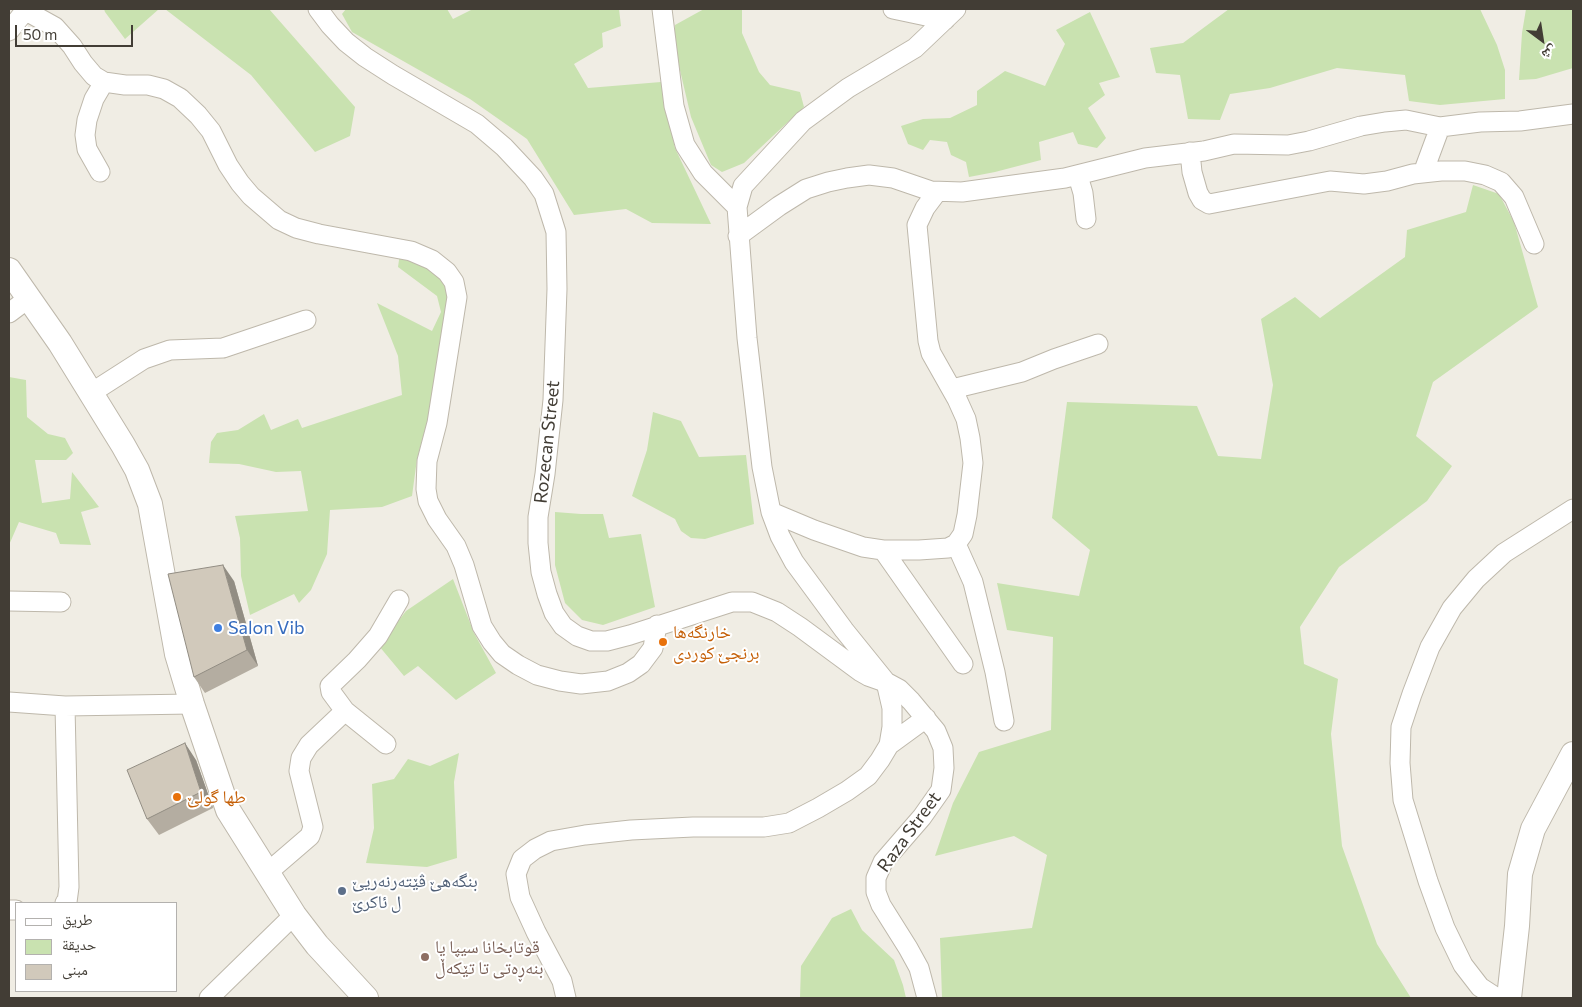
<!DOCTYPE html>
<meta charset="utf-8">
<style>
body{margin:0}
#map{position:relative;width:1582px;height:1007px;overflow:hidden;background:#f0ede4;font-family:Commissioner,"Noto Naskh Arabic",sans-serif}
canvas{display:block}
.frame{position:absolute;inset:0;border:10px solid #423d35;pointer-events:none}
.legend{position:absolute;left:15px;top:902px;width:162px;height:90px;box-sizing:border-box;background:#fff;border:1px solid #b3b1ae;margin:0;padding:6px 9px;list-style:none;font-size:15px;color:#423d35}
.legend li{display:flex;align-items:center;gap:10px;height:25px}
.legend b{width:25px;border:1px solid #b3b1ae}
.north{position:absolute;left:1517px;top:15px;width:50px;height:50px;-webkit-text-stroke:4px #fff;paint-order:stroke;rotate:149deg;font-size:14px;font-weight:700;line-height:20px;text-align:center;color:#423d35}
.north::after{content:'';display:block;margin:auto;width:18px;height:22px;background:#423d35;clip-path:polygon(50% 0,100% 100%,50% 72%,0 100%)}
.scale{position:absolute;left:15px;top:25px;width:118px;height:22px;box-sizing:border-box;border:2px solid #423d35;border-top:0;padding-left:6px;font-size:15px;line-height:18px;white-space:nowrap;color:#423d35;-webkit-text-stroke:4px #fff;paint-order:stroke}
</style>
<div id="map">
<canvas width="1582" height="1007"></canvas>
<div class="frame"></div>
<ul class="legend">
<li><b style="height:6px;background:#fff"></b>طريق</li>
<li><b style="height:14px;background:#c9e2b0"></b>حديقة</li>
<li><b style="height:14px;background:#d1c9bb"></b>مبنى</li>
</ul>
<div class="north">ش</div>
<div class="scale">50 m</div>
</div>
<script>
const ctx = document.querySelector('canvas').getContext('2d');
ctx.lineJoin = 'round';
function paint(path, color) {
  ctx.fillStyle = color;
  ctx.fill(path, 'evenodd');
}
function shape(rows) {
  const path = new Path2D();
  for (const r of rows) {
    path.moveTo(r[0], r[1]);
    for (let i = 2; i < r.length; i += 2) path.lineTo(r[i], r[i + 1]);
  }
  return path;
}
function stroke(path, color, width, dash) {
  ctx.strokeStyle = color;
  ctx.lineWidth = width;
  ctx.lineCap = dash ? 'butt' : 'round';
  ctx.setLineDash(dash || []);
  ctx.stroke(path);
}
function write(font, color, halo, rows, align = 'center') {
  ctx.font = font + ' Commissioner,"Noto Naskh Arabic",sans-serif';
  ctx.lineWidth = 4;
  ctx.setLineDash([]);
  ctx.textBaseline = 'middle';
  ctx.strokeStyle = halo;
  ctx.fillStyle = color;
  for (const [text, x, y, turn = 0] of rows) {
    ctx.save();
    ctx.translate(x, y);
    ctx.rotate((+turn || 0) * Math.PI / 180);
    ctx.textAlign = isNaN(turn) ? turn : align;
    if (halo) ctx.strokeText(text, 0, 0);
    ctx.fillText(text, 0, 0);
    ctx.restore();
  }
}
paint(shape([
 [104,9,159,9,125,39,105,12],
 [165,9,269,9,355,107,350,136,315,152,251,75],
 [346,9,447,9,453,19,473,9,619,9,621,26,602,33,603,47,574,64,588,88,661,82,675,148,711,224,652,223,626,209,574,215,527,139,470,99,352,32,342,14],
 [704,9,742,9,742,33,759,72,770,85,800,92,804,107,744,163,722,172,711,165,691,117,675,49,675,25],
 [1229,9,1480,9,1497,45,1505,70,1505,99,1440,105,1409,101,1405,75,1337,68,1270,88,1230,94,1220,120,1188,119,1180,75,1156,73,1150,48,1183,43],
 [1526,9,1573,9,1573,68,1536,79,1519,80,1522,33],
 [1090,12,1120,77,1099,83,1105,95,1088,108,1106,138,1097,148,1078,144,1073,132,1039,142,1041,160,995,172,969,177,966,162,951,155,947,142,930,140,923,150,908,144,901,126,923,119,950,118,977,105,977,91,1005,71,1045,86,1065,44,1056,30],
 [1473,185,1499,194,1514,222,1538,307,1433,382,1416,436,1452,466,1427,501,1339,567,1300,627,1304,664,1338,679,1331,734,1342,846,1377,944,1411,998,942,998,940,938,1032,928,1047,855,1014,836,935,856,953,803,979,752,1051,730,1053,637,1007,630,997,583,1079,596,1090,550,1052,518,1067,402,1197,406,1218,456,1261,459,1273,385,1261,319,1295,297,1320,318,1405,257,1407,230,1466,212],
 [400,253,426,264,445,280,450,296,429,415,417,459,412,496,382,507,330,510,327,554,311,590,299,603,294,594,250,615,241,576,240,538,235,516,308,511,301,471,276,472,239,464,209,463,211,442,217,433,238,430,264,414,271,430,298,419,302,428,402,395,398,356,377,303,432,331,441,312,437,296,398,267],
 [9,377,26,380,27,417,48,434,65,438,73,453,66,460,35,460,42,503,70,499,72,472,99,507,81,512,91,545,60,544,56,533,19,522,9,545],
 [653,412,681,421,699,457,746,455,754,524,705,539,691,538,681,531,675,519,632,496,647,450],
 [555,512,581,514,603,514,609,538,641,534,655,607,603,625,582,620,565,603,555,565],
 [453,579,474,633,496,673,456,700,418,666,404,676,379,646,406,611],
 [459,753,454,782,457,858,427,867,366,863,374,828,372,784,394,779,408,759,430,766],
 [851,909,862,930,894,960,903,985,906,998,800,998,801,966,832,918]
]), '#c9e2b0');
const minor = shape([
 [318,9,330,25,346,42,365,57,393,75,477,124,504,147,519,163,533,178,544,194,556,232,557,289,553,400,545,474,538,517,538,543,541,572,547,594,554,613,563,626,577,636,591,641,607,641,630,635,732,602,752,602,777,612,800,627,861,672,868,676,885,682],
 [662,9,674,106,685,145,703,173,737,207],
 [893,9,945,20],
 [9,31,21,16,28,12,55,27,72,46,83,63,94,76,104,82,125,85,148,85,164,89,180,98,198,115,211,131,228,165,240,183,251,196,279,220,296,228,319,234,411,251,432,260,447,272,454,282,457,297,437,423,427,461,426,489,428,501,437,519,456,546,464,565,482,626,492,642,502,654,518,665,537,675,560,681,581,684,608,681,628,673,641,664,653,648,657,625],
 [1190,152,1192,172,1198,193,1202,200,1209,204,1330,181,1364,184,1387,181,1413,174,1441,171,1465,171,1485,175,1501,182,1514,197,1534,244],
 [100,172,87,149,85,135,87,120,94,99,104,82],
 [1423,173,1440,127],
 [1078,176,1083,193,1086,219],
 [738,236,779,206,806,189,828,182,847,178,869,175,893,178,931,191,962,192,1065,178,1145,158,1204,151,1234,144,1288,145,1309,141,1361,126,1385,122,1406,120,1440,127,1480,122,1520,121,1573,114],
 [9,313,29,298],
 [952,389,1022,372,1054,359,1098,344],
 [91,393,144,359,170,350,223,348,306,320],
 [771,512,814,530,863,547,883,550,919,550,948,548,956,544,963,534,967,515,973,463,970,438,966,419,957,399,931,353,928,341,917,225,925,208,937,192],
 [956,544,973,582,995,672,1004,721],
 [883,550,963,664],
 [9,601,61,602],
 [9,702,65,706,192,704],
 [386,744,345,711,331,692,330,686,357,660,378,636,399,600],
 [889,745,926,718],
 [267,873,310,836,313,827,299,771,301,758,309,745,345,711],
 [65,903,67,902,69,887,65,706],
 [9,910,16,910],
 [209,998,294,915],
 [566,998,562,981,536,932,520,897,516,874,522,859,535,849,551,841,585,835,631,830,693,827,764,827,789,823,818,808,847,791,868,776,880,760,889,745,892,727,892,708,886,682],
 [927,998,919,968,908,948,881,905,876,892,876,878,883,862,922,817,941,790,944,768,943,748,936,731,911,701,899,689,886,682,844,630,794,562,780,536,771,512,762,467,747,338,737,207,743,186,803,121,848,88,915,48,956,9],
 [1497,998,1480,987,1463,965,1445,928,1428,881,1403,800,1400,763,1401,727,1412,694,1430,647,1452,608,1476,579,1504,553,1573,509]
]);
const tertiary = shape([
 [9,270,60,343,123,445,137,470,150,504,177,654,192,704,228,810,294,915,317,945,366,998],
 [1509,998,1517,926,1520,874,1533,829,1573,754]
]);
stroke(minor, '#beb8ab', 21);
stroke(tertiary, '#beb8ab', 26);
stroke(minor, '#fff', 19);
stroke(tertiary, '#fff', 24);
paint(shape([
 [234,581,258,666,205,693,194,677],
 [196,760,213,808,159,835,147,819]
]), '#b4ada1');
paint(shape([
 [223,565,234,581,258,666,247,650],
 [185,743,196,760,213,808,201,792]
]), '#928d83');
const building = shape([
 [223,565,247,650,194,677,168,574,223,565],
 [185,743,201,792,147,819,127,770,185,743]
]);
paint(building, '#d1c9bb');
stroke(building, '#928d83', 1);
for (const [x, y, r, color] of [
 [218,628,5,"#3f7fe0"],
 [663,642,5,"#e8710a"],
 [177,797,5,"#e8710a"],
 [342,891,5,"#5c6f8a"],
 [425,957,5,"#8d6e63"]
]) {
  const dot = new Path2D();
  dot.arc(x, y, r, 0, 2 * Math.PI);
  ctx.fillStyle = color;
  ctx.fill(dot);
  stroke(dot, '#fff', 2);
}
write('18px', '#423d35', '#fff', [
 ["Rozecan Street",547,442,-84],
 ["Raza Street",909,832,-54]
]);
write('18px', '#366cbe', '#fff', [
 ["Salon Vib",228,628]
], 'left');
write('18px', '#c56008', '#fff', [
 ["خارنگەها",673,632],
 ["برنجێ کوردی",673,653],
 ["طها گولێ",187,797]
], 'left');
write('18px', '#4e5e75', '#fff', [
 ["بنگەهێ ڤێتەرنەریێ",352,881],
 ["ل ئاکرێ",352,902]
], 'left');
write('18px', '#785e54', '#fff', [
 ["قوتابخانا سیپا یا",435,947],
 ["بنەڕەتی تا تێکەڵ",435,968]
], 'left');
</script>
